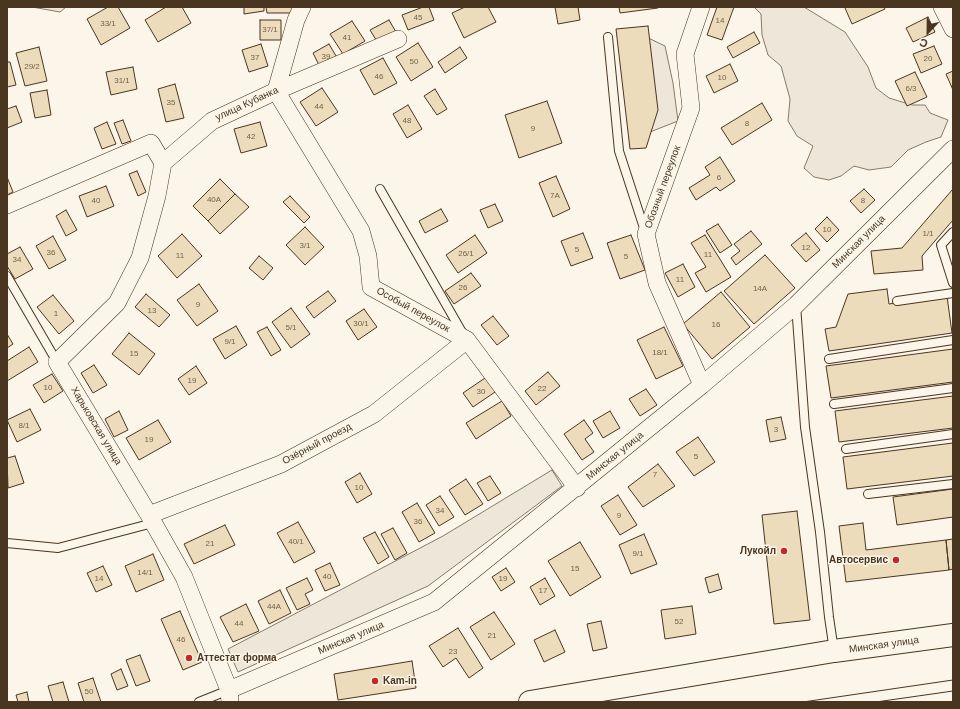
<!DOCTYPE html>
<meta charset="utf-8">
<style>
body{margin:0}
#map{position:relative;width:960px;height:709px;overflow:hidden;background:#fbf6e9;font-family:Helvetica,sans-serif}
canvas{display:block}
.frame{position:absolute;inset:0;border:8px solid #4a3520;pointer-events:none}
.north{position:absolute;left:908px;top:12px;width:40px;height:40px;-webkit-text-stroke:3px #fbf6e9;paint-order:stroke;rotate:202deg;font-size:11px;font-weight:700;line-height:16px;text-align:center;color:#4a3520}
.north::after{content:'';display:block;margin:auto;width:14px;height:18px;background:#4a3520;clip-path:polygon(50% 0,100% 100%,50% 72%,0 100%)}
</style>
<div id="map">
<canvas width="960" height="709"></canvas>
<div class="frame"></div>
<div class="north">С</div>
</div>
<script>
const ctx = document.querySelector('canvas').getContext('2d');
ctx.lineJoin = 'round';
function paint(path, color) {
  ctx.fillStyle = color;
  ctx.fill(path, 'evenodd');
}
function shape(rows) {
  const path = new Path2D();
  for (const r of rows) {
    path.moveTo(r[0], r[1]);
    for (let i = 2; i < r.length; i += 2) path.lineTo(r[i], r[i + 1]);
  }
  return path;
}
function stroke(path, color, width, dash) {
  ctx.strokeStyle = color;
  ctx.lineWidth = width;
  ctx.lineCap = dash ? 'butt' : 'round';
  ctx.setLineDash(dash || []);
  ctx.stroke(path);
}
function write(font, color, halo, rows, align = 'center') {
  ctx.font = font + ' Helvetica,sans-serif';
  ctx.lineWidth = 3;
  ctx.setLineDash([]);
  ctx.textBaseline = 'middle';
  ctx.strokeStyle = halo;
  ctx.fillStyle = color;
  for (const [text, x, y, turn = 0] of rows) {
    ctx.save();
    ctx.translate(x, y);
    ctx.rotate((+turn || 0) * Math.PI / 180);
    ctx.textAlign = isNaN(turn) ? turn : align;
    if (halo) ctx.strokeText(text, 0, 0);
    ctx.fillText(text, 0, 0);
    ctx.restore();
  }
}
const green = shape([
 [32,7,66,7,60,12,32,7],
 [754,7,804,7,845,32,868,67,876,88,889,98,912,105,925,105,930,113,948,120,941,137,926,142,908,150,891,167,869,170,854,166,841,176,829,180,814,177,804,168,813,146,797,136,788,121,790,99,781,66,768,55,762,35,761,14,754,7],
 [642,35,665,46,673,83,678,121,650,132,642,35],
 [552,470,562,486,428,586,238,672,228,649,443,536,552,470]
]);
paint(green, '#ede6d9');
stroke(green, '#887966', 1);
const building = shape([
 [108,7,118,7,130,28,101,45,87,19,108,7],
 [166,7,182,7,191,23,158,42,145,20,166,7],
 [244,7,264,7,264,11,244,14,244,7],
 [266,7,293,7,293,13,267,13,266,7],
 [423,7,429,7,434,20,408,30,402,15,423,7],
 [465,7,488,7,496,22,464,38,452,13,465,7],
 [555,7,578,7,580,20,558,24,555,7],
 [619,7,658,7,658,8,620,13,619,7],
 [717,7,734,7,722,40,707,35,717,7],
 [846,7,884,7,885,9,852,24,845,8,846,7],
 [928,17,935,32,913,42,906,28,928,17],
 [260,20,281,20,281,40,260,40,260,20],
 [389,20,396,32,378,43,370,30,389,20],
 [352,21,365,41,343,54,330,34,352,21],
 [648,26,658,110,646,148,630,149,616,29,648,26],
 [754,32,760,43,733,58,727,47,754,32],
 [418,43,433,67,411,81,396,57,418,43],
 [261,44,268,66,249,72,242,50,261,44],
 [329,44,339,61,322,71,313,53,329,44],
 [934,46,942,64,921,73,913,54,934,46],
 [39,47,47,81,25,86,16,53,39,47],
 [460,47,467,58,445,73,438,62,460,47],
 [383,58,397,83,374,95,360,70,383,58],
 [7,62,10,62,16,85,7,87,7,62],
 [730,64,738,81,714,93,706,76,730,64],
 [133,67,137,89,111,95,106,72,133,67],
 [953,71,953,90,946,74,953,71],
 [915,72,927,97,907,106,895,81,915,72],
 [175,84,184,118,166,122,158,89,175,84],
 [322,88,338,112,316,126,300,102,322,88],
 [435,89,447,109,437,115,424,96,435,89],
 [47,90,51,115,35,118,30,93,47,90],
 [547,101,562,143,519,158,505,115,547,101],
 [762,103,772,120,732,145,721,128,762,103],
 [408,105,422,129,407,138,393,114,408,105],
 [16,106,22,122,7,128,7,109,16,106],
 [123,120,131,141,122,144,114,123,123,120],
 [107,122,116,144,102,149,94,128,107,122],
 [260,122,267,146,241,153,234,129,260,122],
 [720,157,735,181,720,191,716,187,696,200,689,188,710,175,705,167,720,157],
 [137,171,146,192,138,196,129,174,137,171],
 [556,176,570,209,553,217,539,183,556,176],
 [7,177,13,192,7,195,7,177],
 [220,179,235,194,208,221,193,206,220,179],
 [106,186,114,206,87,217,79,196,106,186],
 [864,189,875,200,861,213,850,201,864,189],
 [953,189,953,220,922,256,923,270,874,274,871,251,902,248,953,189],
 [235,194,249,207,220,234,208,221,235,194],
 [290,196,310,217,304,223,283,202,290,196],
 [495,204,503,221,488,228,480,210,495,204],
 [441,209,448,221,425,233,419,221,441,209],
 [66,210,77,230,66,236,56,216,66,210],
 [827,217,839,230,827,242,815,229,827,217],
 [718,224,732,245,720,253,706,231,718,224],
 [305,227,324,247,305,265,286,245,305,227],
 [751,231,762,244,736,265,731,258,740,251,734,244,751,231],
 [583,233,593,258,571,266,561,241,583,233],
 [806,233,820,250,806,262,791,245,806,233],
 [182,234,202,256,177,278,158,256,182,234],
 [475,235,487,253,458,273,446,255,475,235],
 [631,235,645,270,620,279,607,243,631,235],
 [705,235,731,277,706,292,695,273,706,267,691,243,705,235],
 [53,236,66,260,49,269,36,246,53,236],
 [20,247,33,269,15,279,7,266,7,254,20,247],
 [765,255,795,288,754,324,724,291,765,255],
 [259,256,273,268,263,280,249,268,259,256],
 [683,264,695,287,678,297,665,273,683,264],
 [471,273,481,286,454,304,445,291,471,273],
 [199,284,218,311,197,326,177,300,199,284],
 [887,289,889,304,947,296,952,333,829,351,825,329,836,327,848,294,887,289],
 [328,291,336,301,314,318,306,307,328,291],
 [721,292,750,327,712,359,683,324,721,292],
 [146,294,170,315,159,327,135,307,146,294],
 [53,295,74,321,59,334,37,307,53,295],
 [291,308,310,334,291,348,272,322,291,308],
 [364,309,377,327,358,340,346,321,364,309],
 [493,316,509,336,497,345,481,325,493,316],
 [236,326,247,345,225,359,213,339,236,326],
 [267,327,281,350,271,356,257,332,267,327],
 [664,327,683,366,656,379,637,340,664,327],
 [129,333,155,354,139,375,112,354,129,333],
 [7,334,13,344,7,348,7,334],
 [29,347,38,362,7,381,7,361,29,347],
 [953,349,953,382,831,398,826,366,953,349],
 [94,365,107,385,93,393,81,373,94,365],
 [196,366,207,383,189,395,178,379,196,366],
 [548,372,560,386,536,405,525,391,548,372],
 [52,374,63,391,44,403,33,385,52,374],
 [488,376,498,390,473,407,463,393,488,376],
 [646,389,657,405,640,416,629,399,646,389],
 [953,396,953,428,839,442,835,411,953,396],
 [502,401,511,416,476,439,466,423,502,401],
 [30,409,41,430,17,442,7,420,30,409],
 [119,411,128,430,114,437,105,419,119,411],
 [610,411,620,428,603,438,593,421,610,411],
 [781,417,786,439,770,442,766,420,781,417],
 [158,420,171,442,139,460,126,438,158,420],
 [584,420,593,433,585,439,594,452,582,460,564,434,584,420],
 [698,437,715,462,694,476,676,452,698,437],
 [953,443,953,476,847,489,843,457,953,443],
 [15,456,24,483,8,488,7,458,15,456],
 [658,464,675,486,643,507,628,487,658,464],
 [360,473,372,494,357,503,345,482,360,473],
 [490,476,501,493,488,501,477,483,490,476],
 [466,479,483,504,465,515,449,490,466,479],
 [953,489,953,517,897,525,893,497,953,489],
 [618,495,637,525,620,535,601,506,618,495],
 [440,496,454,517,439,526,426,505,440,496],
 [417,503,435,533,419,542,402,512,417,503],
 [797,511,810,620,774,624,762,515,797,511],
 [298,522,315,552,294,563,277,533,298,522],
 [863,523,866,550,946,540,949,570,846,582,839,526,863,523],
 [225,525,235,545,194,564,184,544,225,525],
 [393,528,407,553,395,560,381,534,393,528],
 [375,532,389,557,378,564,363,538,375,532],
 [644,534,657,564,631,574,619,545,644,534],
 [953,539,953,569,949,570,946,540,953,539],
 [580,542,601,577,570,596,548,561,580,542],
 [153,554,164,580,136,592,125,566,153,554],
 [330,563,340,585,325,591,315,570,330,563],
 [103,566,112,585,96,592,87,573,103,566],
 [506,568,515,582,501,591,492,577,506,568],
 [718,574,722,589,709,593,705,578,718,574],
 [307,578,313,590,305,594,310,604,297,610,286,588,307,578],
 [545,578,555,596,540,605,530,587,545,578],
 [280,590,291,613,269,624,258,601,280,590],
 [246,604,259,631,233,642,220,617,246,604],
 [692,606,696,634,665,639,661,610,692,606],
 [180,611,202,662,183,670,161,619,180,611],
 [494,612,515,644,491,660,470,627,494,612],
 [601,621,607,648,593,651,587,624,601,621],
 [458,628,483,668,469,678,456,658,443,667,429,646,458,628],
 [555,630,565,652,544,662,534,640,555,630],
 [140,655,150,681,136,686,126,660,140,655],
 [412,661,416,688,338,700,334,674,412,661],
 [121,669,128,686,117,690,111,674,121,669],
 [93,678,101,702,84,702,78,683,93,678],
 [63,682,69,702,53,702,48,686,63,682],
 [27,692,29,702,18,702,16,695,27,692]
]);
paint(building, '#ecdcbc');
stroke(building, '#4a3520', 1);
const service = shape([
 [608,37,619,151,645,231],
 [380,189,463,334],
 [953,232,941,245,953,283],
 [7,276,57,362],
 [897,301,953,293],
 [796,305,805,427,820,532,829,617,834,651],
 [829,359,953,340],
 [834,404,953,388],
 [846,449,953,434],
 [868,494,953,484],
 [7,543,58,548,153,523],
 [199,702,229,690]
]);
const minor = shape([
 [302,7,296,20,276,91,361,231,368,256,371,287,467,340,577,488],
 [701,7,685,54,691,108,646,234,657,283,702,385],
 [942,7,953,29],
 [163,163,157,196,140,258,117,303,57,362,149,515,184,577,229,690,230,702],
 [7,205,151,143,163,163,212,121,276,91,398,39],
 [149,515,281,464,374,414,467,340],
 [229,690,434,602,702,385,796,305,953,149]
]);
const secondary = shape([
 [530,702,834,651,953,635]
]);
stroke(service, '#4a3520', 10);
stroke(minor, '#4a3520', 18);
stroke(secondary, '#4a3520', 24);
stroke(service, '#fbf6e9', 8);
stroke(minor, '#fbf6e9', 17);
stroke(secondary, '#fbf6e9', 22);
stroke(shape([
 [803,702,953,680],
 [876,702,953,691]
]), '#4a3520', 1);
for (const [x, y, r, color] of [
 [784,551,4,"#c62828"],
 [896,560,4,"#c62828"],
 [189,658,4,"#c62828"],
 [375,681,4,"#c62828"]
]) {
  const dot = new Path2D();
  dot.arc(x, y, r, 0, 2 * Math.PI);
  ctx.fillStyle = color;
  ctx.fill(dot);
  stroke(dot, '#fbf6e9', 1.5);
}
write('8px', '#725f47', null, [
 ["45",418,18],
 ["14",720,21],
 ["33/1",108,24],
 ["37/1",270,30],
 ["41",347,38],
 ["39",326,57],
 ["37",255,58],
 ["20",928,59],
 ["50",414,62],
 ["29/2",32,67],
 ["46",379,77],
 ["10",722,78],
 ["31/1",122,81],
 ["6/3",911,89],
 ["35",171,103],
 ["44",319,107],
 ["48",407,121],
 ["8",747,124],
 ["9",533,129],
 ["42",251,137],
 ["6",719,178],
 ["7А",555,196],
 ["40А",214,200],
 ["40",96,201],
 ["8",863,201],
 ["10",827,230],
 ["1/1",928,234],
 ["3/1",305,246],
 ["12",806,248],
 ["5",577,250],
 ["36",51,253],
 ["26/1",466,254],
 ["11",708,255],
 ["11",180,256],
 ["5",626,257],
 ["34",17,260],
 ["11",680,280],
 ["26",463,288],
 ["14А",760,289],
 ["9",198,305],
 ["13",152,311],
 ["1",56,314],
 ["30/1",361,324],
 ["16",716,325],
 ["5/1",291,328],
 ["9/1",230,342],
 ["18/1",660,353],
 ["15",134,354],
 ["19",192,381],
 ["10",48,388],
 ["22",542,389],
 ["30",481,392],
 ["8/1",24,426],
 ["3",776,430],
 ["19",149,440],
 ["5",696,457],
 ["7",655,475],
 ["10",359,488],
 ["34",440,511],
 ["9",619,516],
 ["36",418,522],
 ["40/1",296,542],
 ["21",210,544],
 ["9/1",638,554],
 ["15",575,569],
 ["14/1",145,573],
 ["40",327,577],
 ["14",99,579],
 ["19",503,579],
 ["17",543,591],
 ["44А",274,607],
 ["52",679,622],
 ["44",239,624],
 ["21",492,636],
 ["46",181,640],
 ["23",453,652],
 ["50",89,692]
]);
write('10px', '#4a3520', '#fbf6e9', [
 ["улица Кубанка",247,104,-25],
 ["Обозный переулок",663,187,-70],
 ["Минская улица",859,242,-45],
 ["Особый переулок",413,310,29],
 ["Харьковская улица",96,426,59],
 ["Озёрный проезд",317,444,-28],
 ["Минская улица",615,456,-39],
 ["Минская улица",351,638,-23],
 ["Минская улица",884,645,-8]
]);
write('bold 10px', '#4a3520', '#fbf6e9', [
 ["Лукойл",776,551],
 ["Автосервис",888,560],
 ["Аттестат форма",197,658,"left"],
 ["Kam-in",383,681,"left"]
], 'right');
</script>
